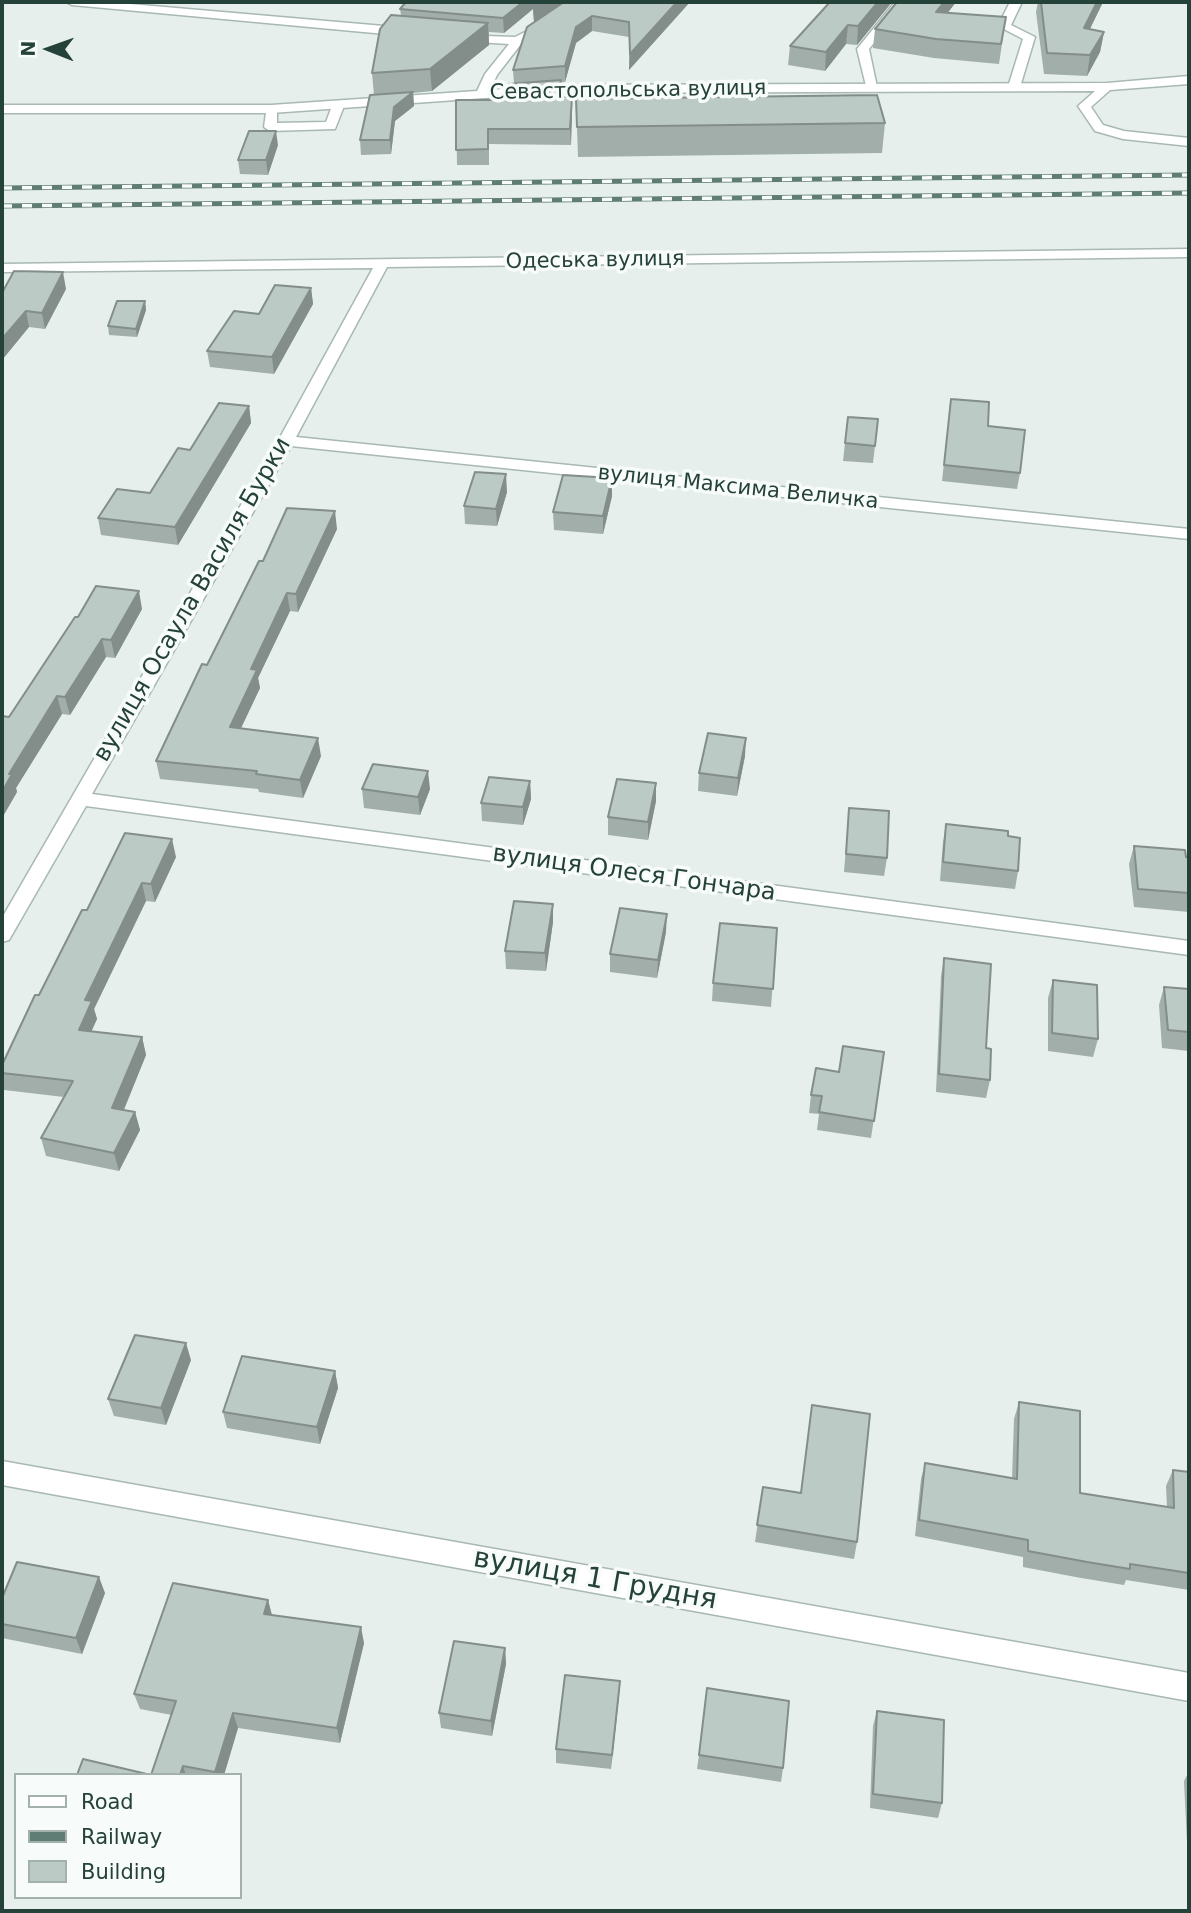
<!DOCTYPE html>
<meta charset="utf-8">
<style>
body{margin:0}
#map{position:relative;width:1191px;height:1913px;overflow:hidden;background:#e6efeb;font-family:"DejaVu Sans",sans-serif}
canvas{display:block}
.frame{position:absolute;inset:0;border:4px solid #24423a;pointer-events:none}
.legend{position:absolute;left:14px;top:1773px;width:228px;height:126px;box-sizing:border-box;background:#f7fbf9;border:2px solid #a3b1ad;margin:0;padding:9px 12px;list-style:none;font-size:21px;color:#24423a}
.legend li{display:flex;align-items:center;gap:14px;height:35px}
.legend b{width:35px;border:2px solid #a3b1ad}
.north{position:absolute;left:14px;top:14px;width:70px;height:70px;-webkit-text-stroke:5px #f7fbf9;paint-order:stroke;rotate:271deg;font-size:19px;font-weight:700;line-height:28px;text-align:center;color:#24423a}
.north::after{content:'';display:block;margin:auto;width:24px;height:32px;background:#24423a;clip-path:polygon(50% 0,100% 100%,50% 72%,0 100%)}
</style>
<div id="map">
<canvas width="1191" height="1913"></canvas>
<div class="frame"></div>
<ul class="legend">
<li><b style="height:9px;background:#fff"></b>Road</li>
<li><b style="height:9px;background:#5f7d75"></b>Railway</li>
<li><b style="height:19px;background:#bbcac4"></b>Building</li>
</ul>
<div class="north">N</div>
</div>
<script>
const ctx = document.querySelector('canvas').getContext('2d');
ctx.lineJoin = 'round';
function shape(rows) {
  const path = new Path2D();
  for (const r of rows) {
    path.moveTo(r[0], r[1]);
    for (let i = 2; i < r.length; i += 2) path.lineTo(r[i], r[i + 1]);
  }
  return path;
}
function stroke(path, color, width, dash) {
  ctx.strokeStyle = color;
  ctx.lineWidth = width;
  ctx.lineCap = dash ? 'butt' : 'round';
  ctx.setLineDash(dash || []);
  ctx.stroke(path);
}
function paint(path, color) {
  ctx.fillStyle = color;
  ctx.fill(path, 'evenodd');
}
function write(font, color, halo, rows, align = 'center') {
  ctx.font = font + ' "DejaVu Sans",sans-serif';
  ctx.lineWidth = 7;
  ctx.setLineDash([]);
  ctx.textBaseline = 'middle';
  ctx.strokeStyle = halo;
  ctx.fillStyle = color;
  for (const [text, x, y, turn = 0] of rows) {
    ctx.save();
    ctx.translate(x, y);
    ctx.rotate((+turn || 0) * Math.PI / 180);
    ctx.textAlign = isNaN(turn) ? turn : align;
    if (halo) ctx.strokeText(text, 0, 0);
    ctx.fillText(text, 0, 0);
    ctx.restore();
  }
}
const service = shape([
 [895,2,907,2,869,49,877,87,867,90,857,49,895,2],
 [1010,2,1022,2,1011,25,1035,37,1020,87,1014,91,1008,87,1023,39,998,26,1010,2],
 [338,102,344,106,335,129,270,131,264,127,267,106,275,106,277,109,277,123,326,122,332,106,338,102]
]);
const minor = shape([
 [66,2,107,2,407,28,413,32,407,36,72,5,66,2],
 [525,32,531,36,521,44,497,75,490,90,556,85,1107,83,1189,76,1189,84,1110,90,1091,107,1103,125,1124,131,1189,138,1189,146,1123,139,1095,131,1078,106,1095,91,556,93,271,113,2,113,2,105,271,105,477,91,485,74,509,44,460,41,456,39,456,35,515,37,525,32],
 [1189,249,1189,257,387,267,296,437,1189,529,1189,539,291,446,92,794,1189,941,1189,955,86,806,9,940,2,942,2,918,278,441,373,268,2,272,2,264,1189,249],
 [2,1461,1189,1673,1189,1701,2,1485,2,1461]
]);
stroke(service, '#a8b8b2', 3);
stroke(minor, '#a8b8b2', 3);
paint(service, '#fff');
paint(minor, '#fff');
const rail = shape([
 [2,188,1189,175],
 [2,206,1189,193]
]);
stroke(rail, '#5f7d75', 5);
stroke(rail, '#f7fbf9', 3.5, [10]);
paint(shape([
 [406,2,690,2,629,70,629,37,592,31,576,43,565,82,561,83,561,97,572,97,571,145,489,144,489,165,457,165,456,100,504,100,509,84,514,83,513,70,527,27,562,3,534,22,533,9,504,33,489,32,489,45,432,91,413,93,414,106,395,121,391,154,361,155,360,140,370,95,374,95,372,73,380,29,391,15,401,15,400,9],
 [892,2,857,45,846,44,825,71,788,65,790,46],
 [897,2,956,2,947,13,1006,17,999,64,934,58,873,48,875,29],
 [1038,2,1103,2,1090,29,1104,32,1100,52,1087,76,1044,74,1036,12],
 [576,99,885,123,882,153,578,157],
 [278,145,268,175,240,174,238,160],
 [311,288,313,304,274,374,210,367,207,351,259,314],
 [66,289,45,329,29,327,2,360,2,293],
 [145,301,146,310,137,337,109,335,108,326],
 [951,399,988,426,1020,473,1017,489,942,481],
 [249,406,251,423,178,545,101,535,98,518,150,493],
 [848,417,878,419,873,463,843,461],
 [507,492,497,526,465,524,464,506],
 [612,496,603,534,554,530,553,512],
 [337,529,298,612,290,611,258,678,260,688,241,728,321,756,303,798,259,792,258,789,160,779,156,761,207,665,263,561],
 [142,609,115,658,106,657,70,715,62,714,16,788,17,792,2,818,9,717,78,617],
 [745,756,737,796,698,791,699,773],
 [530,781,531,799,523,825,482,821,481,803],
 [656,783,656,801,648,840,608,835,608,817],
 [362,789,430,789,420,815,364,808],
 [849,808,887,858,884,876,844,872],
 [946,824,1008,836,1018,871,1015,889,940,881,943,842],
 [1134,846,1189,858,1189,912,1134,907,1129,864],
 [176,857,155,902,146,901,94,1009,97,1019,91,1031,142,1037,146,1055,124,1110,135,1112,140,1130,119,1171,46,1156,41,1138,64,1097,4,1090,2,1082,2,1065,87,910],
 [553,904,553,922,546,971,506,969,505,951],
 [777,928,771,1007,712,1001,713,983],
 [666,932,657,978,610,972,610,954],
 [944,958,986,1048,990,1080,986,1098,936,1092,941,976],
 [1053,980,1098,1039,1093,1057,1048,1051,1048,998],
 [1164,987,1189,989,1189,1051,1162,1048,1159,1005],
 [884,1052,871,1138,817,1130,819,1114,809,1113,811,1095,839,1072],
 [191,1360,166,1425,114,1416,108,1399],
 [335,1371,338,1388,320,1444,227,1428,223,1412],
 [1019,1402,1080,1493,1167,1507,1166,1486,1173,1470,1189,1472,1189,1590,1126,1580,1124,1585,1081,1578,1023,1567,1023,1557,915,1536,921,1479,925,1463,1012,1479,1014,1419],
 [763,1487,857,1542,854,1559,755,1542],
 [105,1593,82,1654,2,1638,2,1598],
 [268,1600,272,1615,364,1643,340,1743,238,1728,224,1775,151,1775,172,1715,140,1709,134,1694],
 [505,1648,506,1664,492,1736,441,1728,439,1713],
 [619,1696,611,1769,556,1763,556,1749],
 [877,1711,942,1803,938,1818,870,1808,873,1726],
 [699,1755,783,1768,781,1782,697,1769],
 [1189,1771,1189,1884,1184,1781]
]), '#a1aea9');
paint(shape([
 [523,2,565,2,534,22,533,9,504,33,503,18],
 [677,2,690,2,629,70,630,54],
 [878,2,892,2,857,45,858,26],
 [944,2,956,2,934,31,936,12],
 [1097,2,1103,2,1080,49,1084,28],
 [592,16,592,31,576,43,565,82,565,66,576,27],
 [488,23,489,45,432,91,430,69],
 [848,25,846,44,825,71,826,52],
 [1104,32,1100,52,1087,76,1090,55],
 [561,80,561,96,556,113,556,97],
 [413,92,414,106,395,121,391,154,390,140,394,107],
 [572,97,572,113,571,145,570,129],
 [276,131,278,145,268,175,266,160],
 [63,272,66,289,45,329,42,313],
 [311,288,313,304,274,374,272,357],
 [145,301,146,310,137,337,136,329],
 [26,311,29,327,2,360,2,339],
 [249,406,251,423,178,545,175,527],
 [506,474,507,492,497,526,496,509],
 [612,478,612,496,603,534,603,516],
 [335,511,337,529,298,612,296,594],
 [139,591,142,609,115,658,111,640],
 [287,593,290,611,258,678,260,688,233,745,230,727,251,669],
 [102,639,106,657,70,715,65,697],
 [57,696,62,714,16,788,17,792,2,818,2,792,9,774],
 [318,738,321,756,303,798,300,780],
 [746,738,745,756,737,796,738,778],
 [428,771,430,789,420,815,418,797],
 [530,781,531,799,523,825,523,807],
 [656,783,656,801,648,840,648,822],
 [172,839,176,857,155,902,151,884],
 [142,883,146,901,94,1009,97,1019,84,1048,79,1030,85,1000],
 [553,904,553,922,546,971,545,953],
 [667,914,666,932,657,978,658,960],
 [142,1037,146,1055,117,1126,112,1108],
 [135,1112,140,1130,119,1171,114,1153],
 [186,1343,191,1360,166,1425,161,1408],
 [335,1371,338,1388,320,1444,317,1427],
 [99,1577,105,1593,82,1654,76,1638],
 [268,1600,272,1616,264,1614],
 [361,1627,364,1643,340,1743,337,1728],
 [505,1648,506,1664,492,1736,491,1721],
 [620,1681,619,1696,611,1769,612,1755],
 [233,1713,238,1728,224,1775,216,1775,215,1772],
 [183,1766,186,1775,180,1775]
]), '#838d89');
const building = shape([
 [406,2,523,2,503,18,400,9,406,2],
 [564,2,677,2,630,54,629,22,592,16,576,27,565,66,513,70,527,27,564,2],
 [830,2,878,2,858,26,848,25,826,52,790,46,830,2],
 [897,2,944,2,936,12,1006,17,1001,44,936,39,875,29,897,2],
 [1041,2,1097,2,1084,28,1104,32,1090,55,1047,53,1041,2],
 [391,15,488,23,430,69,372,73,380,29,391,15],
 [561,80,556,97,572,97,570,129,488,129,488,149,456,150,456,100,504,100,509,84,561,80],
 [413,92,394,107,390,140,360,140,370,95,413,92],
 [877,95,885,123,577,127,576,99,877,95],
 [249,131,276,131,266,160,238,160,249,131],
 [14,271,63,272,42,313,26,311,2,339,2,293,14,271],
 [275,285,311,288,272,357,207,351,234,311,259,314,275,285],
 [117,301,145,301,136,329,108,326,117,301],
 [951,399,989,402,988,426,1025,430,1020,473,944,465,951,399],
 [219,403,249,406,175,527,98,518,117,489,150,493,178,448,190,450,219,403],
 [848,417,878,419,875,446,845,443,848,417],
 [475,472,506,474,496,509,464,506,475,472],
 [563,475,612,478,603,516,553,512,563,475],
 [287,508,335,511,296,594,287,593,251,669,257,670,230,727,318,738,300,780,256,774,257,771,156,761,202,664,207,665,259,561,263,561,287,508],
 [96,586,139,591,111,640,102,639,65,697,57,696,9,774,12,774,2,792,2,716,9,717,75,617,78,617,96,586],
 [708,733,746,738,738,778,699,773,708,733],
 [373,764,428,771,418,797,362,789,373,764],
 [489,777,530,781,523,807,481,803,489,777],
 [617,779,656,783,648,822,608,817,617,779],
 [849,808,889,811,887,858,846,854,849,808],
 [946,824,1008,831,1008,836,1020,838,1018,871,943,862,946,824],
 [125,833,172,839,151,884,142,883,85,1000,92,1001,79,1030,142,1037,112,1108,135,1112,114,1153,41,1138,73,1081,2,1073,2,1065,35,995,39,995,82,910,87,910,125,833],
 [1134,846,1185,850,1186,857,1189,858,1189,893,1138,889,1134,846],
 [514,901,553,904,545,953,505,951,514,901],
 [620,908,667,914,658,960,610,954,620,908],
 [720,923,777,928,773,989,713,983,720,923],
 [944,958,991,964,986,1048,991,1049,990,1080,939,1074,944,958],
 [1053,980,1097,985,1098,1039,1052,1033,1053,980],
 [1164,987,1189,989,1189,1032,1168,1030,1164,987],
 [843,1046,884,1052,874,1121,819,1112,822,1096,811,1095,816,1068,839,1072,843,1046],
 [135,1335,186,1343,161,1408,108,1399,135,1335],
 [242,1356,335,1371,317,1427,223,1412,242,1356],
 [1019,1402,1080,1411,1080,1493,1174,1508,1173,1470,1189,1472,1189,1573,1130,1564,1130,1569,1087,1562,1028,1551,1028,1540,919,1520,925,1463,1017,1479,1019,1402],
 [812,1405,870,1414,857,1542,757,1525,763,1487,801,1493,812,1405],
 [17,1562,99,1577,76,1638,2,1624,2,1598,17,1562],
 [173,1583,268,1600,264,1614,361,1627,337,1728,233,1713,215,1772,183,1766,180,1775,151,1775,176,1701,134,1694,173,1583],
 [454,1641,505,1648,491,1721,439,1713,454,1641],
 [565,1675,620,1681,612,1755,556,1749,565,1675],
 [707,1688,789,1701,783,1768,699,1755,707,1688],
 [877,1711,944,1720,942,1803,873,1794,877,1711],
 [83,1759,151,1775,77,1775,83,1759]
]);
paint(building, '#bbcac4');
stroke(building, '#838d89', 2);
write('21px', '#24423a', '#f7fbf9', [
 ["Севастопольська вулиця",628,91,-1],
 ["Одеська вулиця",595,261,-1],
 ["вулиця Максима Величка",738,488,6]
]);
write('24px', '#24423a', '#f7fbf9', [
 ["вулиця Осаула Василя Бурки",193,600,-60],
 ["вулиця Олеся Гончара",634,874,8]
]);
write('28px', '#24423a', '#f7fbf9', [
 ["вулиця 1 Грудня",595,1580,10]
]);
</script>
